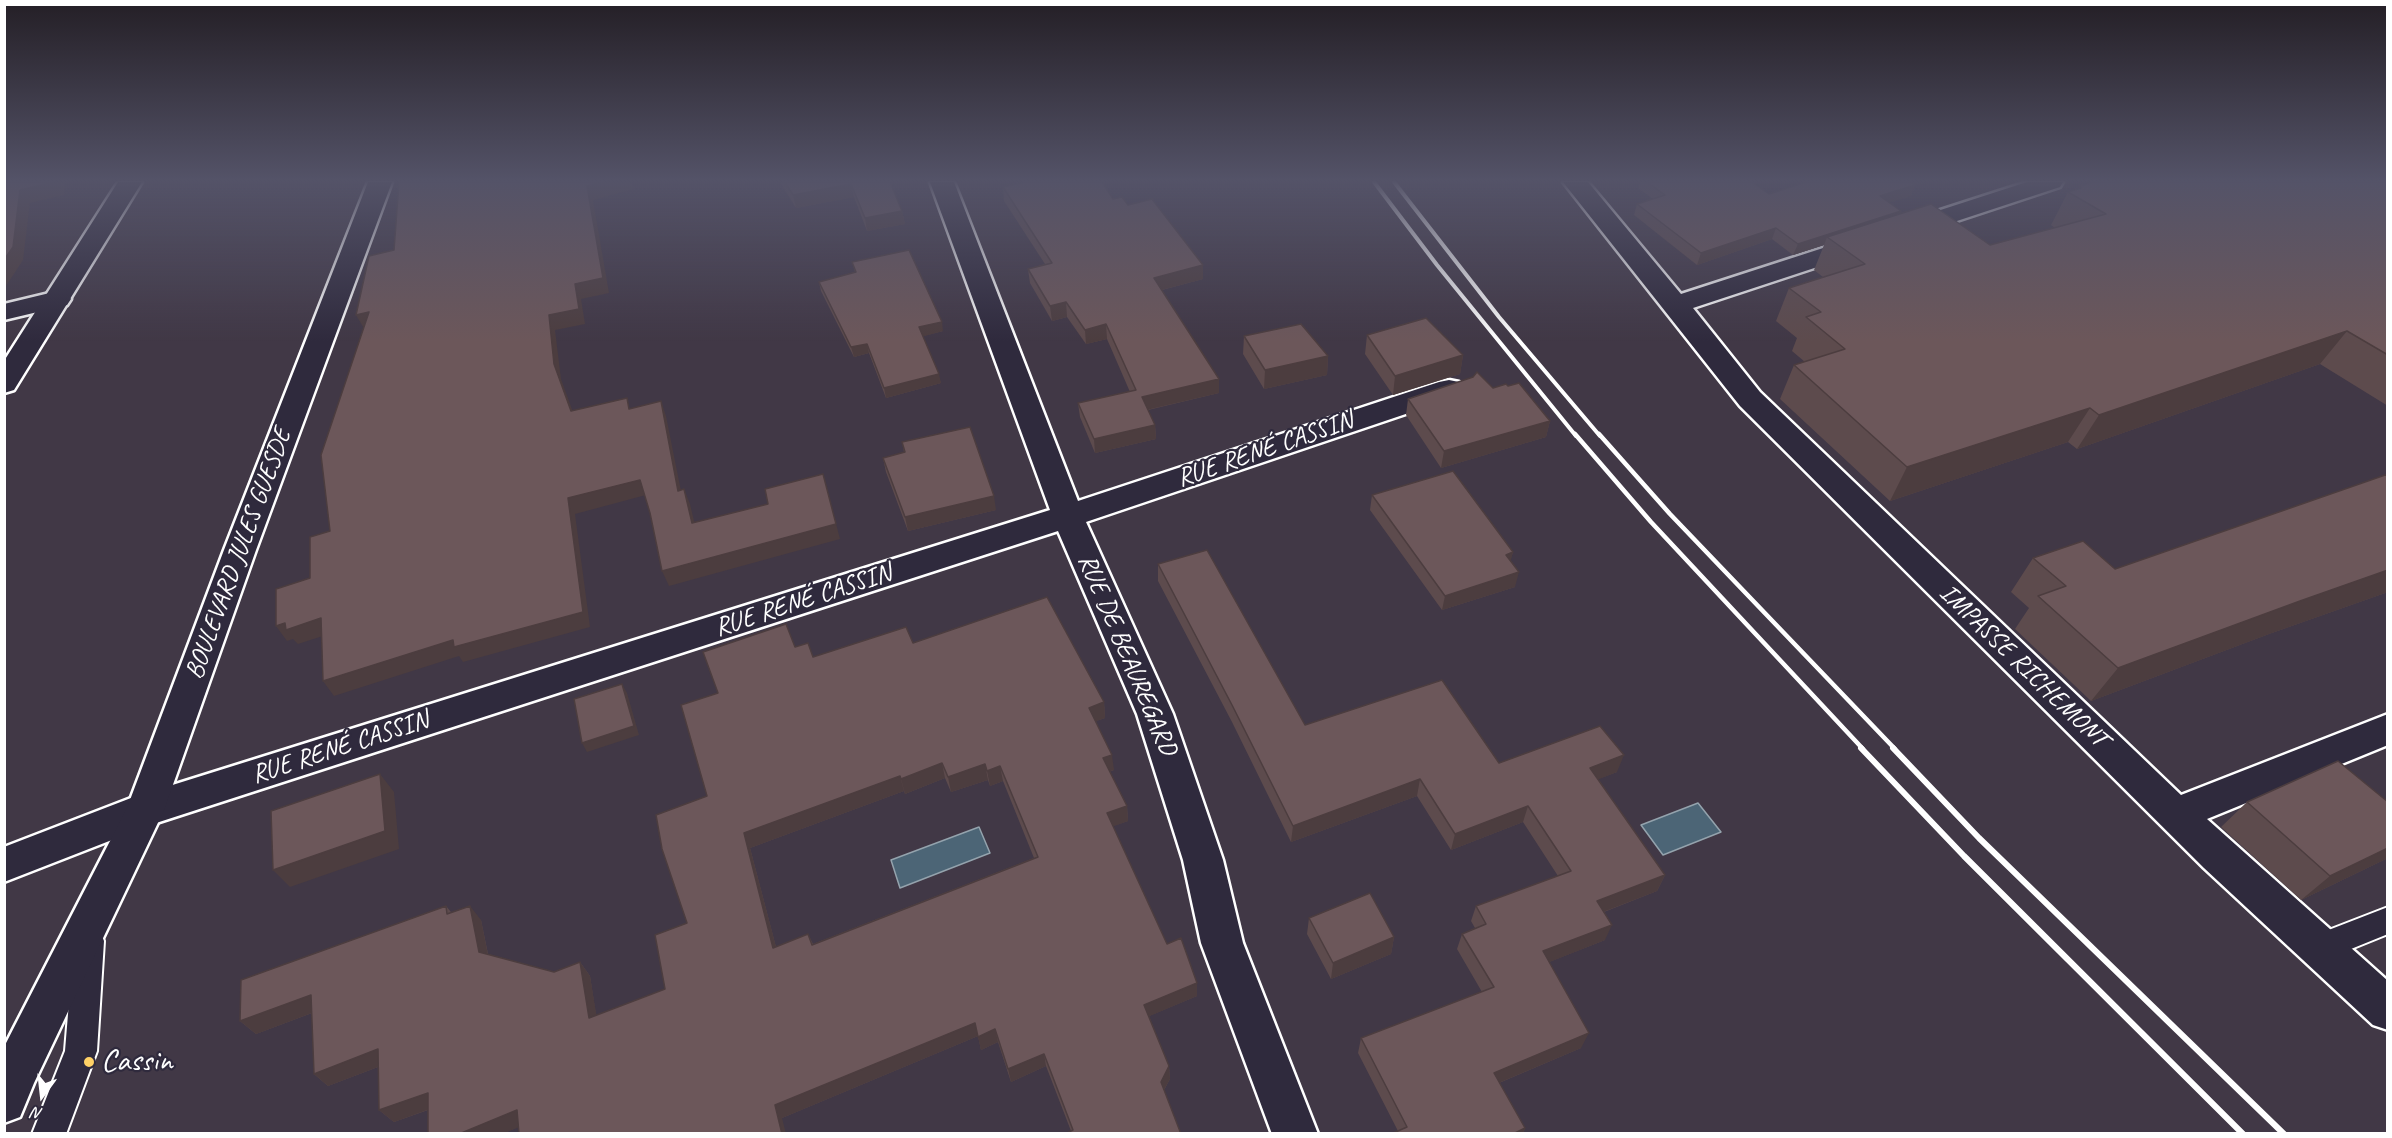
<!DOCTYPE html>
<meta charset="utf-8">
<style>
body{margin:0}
#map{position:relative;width:2392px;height:1138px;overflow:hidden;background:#413846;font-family:Caveat,sans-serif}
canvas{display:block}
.frame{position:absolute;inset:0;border:6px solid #fff;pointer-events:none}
.north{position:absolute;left:12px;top:1066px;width:60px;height:60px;-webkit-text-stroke:4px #2f2a3d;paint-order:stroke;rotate:195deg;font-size:16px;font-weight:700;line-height:24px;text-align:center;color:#fff}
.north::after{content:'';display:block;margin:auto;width:21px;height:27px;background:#fff;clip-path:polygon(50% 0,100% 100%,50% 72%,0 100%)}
</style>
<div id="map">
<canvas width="2392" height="1138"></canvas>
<div class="frame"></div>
<div class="north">N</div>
</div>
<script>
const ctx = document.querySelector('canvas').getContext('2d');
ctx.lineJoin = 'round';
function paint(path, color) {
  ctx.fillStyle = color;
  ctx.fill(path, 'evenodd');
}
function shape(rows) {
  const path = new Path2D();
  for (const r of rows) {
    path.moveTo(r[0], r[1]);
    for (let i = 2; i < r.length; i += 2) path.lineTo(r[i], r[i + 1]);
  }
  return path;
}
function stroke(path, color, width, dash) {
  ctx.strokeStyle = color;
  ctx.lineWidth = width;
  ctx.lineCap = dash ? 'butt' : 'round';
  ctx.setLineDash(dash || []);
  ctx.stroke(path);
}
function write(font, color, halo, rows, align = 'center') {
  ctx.font = font + ' Caveat,sans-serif';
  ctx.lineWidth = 4.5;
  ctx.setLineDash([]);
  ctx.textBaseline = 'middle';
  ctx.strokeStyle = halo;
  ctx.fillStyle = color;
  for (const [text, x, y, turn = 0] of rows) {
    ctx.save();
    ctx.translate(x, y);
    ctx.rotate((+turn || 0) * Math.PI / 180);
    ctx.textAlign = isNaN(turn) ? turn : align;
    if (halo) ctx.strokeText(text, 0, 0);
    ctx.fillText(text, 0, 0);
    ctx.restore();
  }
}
const water = shape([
 [1698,803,1721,832,1663,855,1641,825,1698,803],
 [979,827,990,853,900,888,891,860,979,827]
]);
paint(water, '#4c6576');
stroke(water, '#94a3ad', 1.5);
const service = shape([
 [2388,907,2388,934,2319,962,2308,958,2304,948,2308,938,2388,907],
 [89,927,100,931,104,941,97,1051,66,1134,32,1134,65,1051,74,941,78,931,89,927]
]);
const minor = shape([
 [930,182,954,182,1078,501,1439,382,1449,380,1459,382,1463,389,1459,396,1086,522,1173,714,1223,860,1243,943,1318,1134,1272,1134,1201,943,1183,860,1137,714,1058,531,153,824,4,882,4,847,131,798,1050,510,930,182],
 [1563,182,1588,182,1681,294,2027,182,2063,182,2060,187,1693,308,1760,392,2181,795,2388,714,2388,745,2207,819,2388,981,2388,1030,2373,1025,2204,868,1740,406,1563,182],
 [58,291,67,293,71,299,67,305,4,320,4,304,58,291]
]);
const tertiary = shape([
 [118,182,142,182,14,390,4,393,4,361,118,182],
 [368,182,392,182,256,550,164,810,34,1083,20,1117,4,1123,4,1047,127,808,224,550,368,182]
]);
stroke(service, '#fff', 4);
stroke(minor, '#fff', 5);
stroke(tertiary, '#fff', 5);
paint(service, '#2f2a3d');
paint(minor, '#2f2a3d');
paint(tertiary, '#2f2a3d');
stroke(shape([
 [1374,182,1437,265,1576,436],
 [1394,182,1499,317,1600,436]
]), '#fff', 4);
stroke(shape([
 [1575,434,1651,522,1863,749],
 [1599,434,1670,514,1895,749]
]), '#fff', 4.5);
stroke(shape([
 [1861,748,1964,856,2243,1134],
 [1893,748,1979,838,2284,1134]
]), '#fff', 6);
paint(shape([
 [780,182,890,182,902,211,905,224,867,231,854,197,796,208],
 [1640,182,1752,182,1769,194,1806,182,1925,182,1915,185,1911,196,1889,202,1901,211,1900,214,1990,245,2055,228,2051,225,2068,192,2078,189,2080,186,2388,182,2388,406,2320,364,2077,449,2068,442,1890,501,1780,399,1794,365,1805,362,1792,351,1797,338,1776,321,1789,288,1823,277,1814,270,1824,245,1793,255,1772,239,1697,265,1634,215,1637,204,1653,199,1638,188],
 [1003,187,1113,199,1128,205,1203,279,1162,290,1219,379,1219,393,1148,410,1155,425,1156,439,1095,453,1080,417,1078,403,1130,392,1107,339,1086,344,1067,317,1052,321,1030,283,1028,269,1045,264,1004,201],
 [852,262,943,331,923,336,941,383,886,398,869,353,854,357,821,291,819,282,855,272],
 [1367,335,1463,355,1460,374,1393,395,1365,354],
 [1244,336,1328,356,1327,375,1264,389,1243,354],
 [1508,386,1550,421,1546,437,1441,468,1406,415,1408,399],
 [902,442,996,510,908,531,886,472,883,458,904,452],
 [2388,474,2388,592,2269,634,2091,701,2015,629,2029,608,2011,592,2033,558,2115,569],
 [1372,495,1513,552,1510,561,1515,587,1442,610,1370,510],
 [1158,564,1305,725,1499,763,1617,772,1598,779,1665,875,1657,891,1604,912,1605,940,1549,962,1581,1048,1499,1083,1525,1128,1523,1134,1391,1134,1398,1131,1358,1053,1361,1038,1482,992,1457,949,1462,934,1475,928,1471,921,1476,906,1558,876,1523,822,1451,850,1417,796,1291,842,1232,722,1158,581],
 [913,643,1104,702,1105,718,1096,721,1114,770,1109,772,1127,806,1128,821,1113,826,1167,944,1197,996,1149,1016,1169,1066,1170,1079,1164,1090,1071,1131,1046,1066,1011,1082,998,1042,981,1050,978,1036,782,1118,518,1127,502,1134,428,1134,428,1110,394,1122,379,1110,378,1067,328,1086,314,1074,312,1013,256,1034,240,1021,446,906,451,912,481,920,488,954,554,972,580,962,590,976,596,1015,665,989,687,923,707,796,718,693,795,647,813,657],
 [945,778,951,792,988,780,990,786,1003,781,1034,858,813,944,808,934,776,947,750,848,904,791,905,794],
 [2247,802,2388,802,2388,858,2301,900,2221,827],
 [1309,918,1394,937,1391,954,1331,979,1307,934]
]), '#5d4b4d');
paint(shape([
 [54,182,66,182,64,195,30,203,23,260,4,289,4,260,20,190],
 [602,182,632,182,634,189,593,200,609,293,581,299,585,324,555,330,561,379,578,426,571,411,554,364,549,315,575,284,587,186],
 [1904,182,1925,182,1915,185,1911,196,1875,207,1880,196],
 [851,184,854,197,796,208,793,195],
 [902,211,905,224,867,231,865,218],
 [1901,211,1896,222,1827,237,1824,245,1793,255,1798,244],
 [1776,228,1772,239,1697,265,1701,253],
 [1203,265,1203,279,1154,292,1154,278],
 [1066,302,1067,317,1052,321,1050,306],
 [369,312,365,330,356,315],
 [942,322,943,331,921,337,919,327],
 [1106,324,1107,339,1086,344,1085,330],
 [2347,331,2320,364,2077,449,2099,415],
 [867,344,869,353,854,357,851,347],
 [1463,355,1460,374,1393,395,1395,376],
 [1328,356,1327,375,1264,389,1265,370],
 [939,374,941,383,886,398,884,388],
 [1219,379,1219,393,1142,411,1142,397],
 [661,401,666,416,684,506,678,491],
 [2090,408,2068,442,1890,501,1907,467],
 [1550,421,1546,437,1441,468,1444,451],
 [1155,425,1156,439,1095,453,1094,439],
 [823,474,840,539,669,586,662,571],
 [640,480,646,495,575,514,590,627,463,662,459,656,334,696,323,681,568,498],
 [684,489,690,504,698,538,692,523],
 [994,496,996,510,908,531,905,517],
 [1513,552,1509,567,1506,555],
 [2388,570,2388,592,2269,634,2091,701,2118,668,2300,601],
 [1519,572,1515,587,1442,610,1445,596],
 [321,618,332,633,298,644,293,639,287,641,276,626,285,623],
 [622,684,627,693,639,735,587,752,582,743],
 [1104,702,1105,718,1091,723,1089,708],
 [1112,755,1114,770,1104,773,1103,758],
 [1624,755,1617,772,1584,785,1590,768],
 [942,763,945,778,905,794,901,779],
 [985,764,988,780,951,792,948,777],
 [1000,766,1003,781,990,786,987,771],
 [380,774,394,792,399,849,290,887,273,870],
 [900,776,904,791,750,848,780,962,773,948,744,833],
 [1420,779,1417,796,1291,842,1293,826],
 [1127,806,1128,821,1109,828,1107,813],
 [1528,806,1523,822,1451,850,1455,834],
 [2388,848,2388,858,2301,900,2330,876],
 [1665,875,1657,891,1590,917,1597,901],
 [470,906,481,920,490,965,479,952],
 [1612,925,1605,940,1537,967,1543,951],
 [1394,937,1391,954,1331,979,1333,963],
 [580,962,590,976,599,1031,589,1018],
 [1197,983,1197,996,1145,1018,1144,1005],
 [311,995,325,1008,256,1034,240,1021],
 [975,1023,978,1036,782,1118,786,1134,782,1134,775,1105],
 [995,1029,998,1042,981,1050,978,1037],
 [1589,1033,1581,1048,1489,1087,1494,1073],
 [378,1049,391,1062,328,1086,314,1074],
 [1044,1054,1046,1066,1011,1082,1008,1069],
 [1169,1066,1170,1079,1161,1095,1161,1082],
 [428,1093,441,1105,394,1122,379,1110],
 [517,1110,529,1123,502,1134,459,1134],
 [1525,1128,1523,1134,1513,1134]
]), '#4c3d3f');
const building = shape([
 [4,182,54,182,20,190,13,247,4,260,4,182],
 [399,182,602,182,587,186,603,278,575,284,579,309,549,315,554,364,571,411,627,398,629,409,661,401,678,491,684,489,692,523,768,504,765,489,823,474,836,524,662,571,650,513,640,480,568,498,583,612,454,647,453,640,323,681,321,618,286,630,285,623,276,626,276,589,310,578,310,537,330,531,321,455,369,312,356,315,369,256,394,250,399,182],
 [785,182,890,182,902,211,865,218,851,184,793,195,785,182],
 [1025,182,1102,182,1113,199,1122,197,1128,205,1152,199,1203,265,1154,278,1219,379,1142,397,1155,425,1094,439,1078,403,1136,390,1106,324,1085,330,1066,302,1050,306,1028,269,1052,263,1003,187,1025,182],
 [1647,182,1752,182,1769,194,1806,182,1911,182,1915,185,1880,196,1901,211,1798,244,1776,228,1701,253,1637,204,1665,195,1647,182],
 [2093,182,2388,182,2388,355,2347,331,2099,415,2090,408,1907,467,1794,365,1845,349,1806,317,1821,312,1789,288,1865,264,1827,237,1931,204,1990,245,2106,214,2068,192,2081,188,2080,186,2093,182],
 [909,250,942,322,919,327,939,374,884,388,867,344,851,347,819,282,856,272,852,262,909,250],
 [1426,318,1463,355,1395,376,1367,335,1426,318],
 [1301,324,1328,356,1265,370,1244,336,1301,324],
 [1477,372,1493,388,1506,384,1508,386,1519,383,1550,421,1444,451,1408,399,1473,377,1477,372],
 [970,427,994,496,905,517,883,458,905,452,902,442,970,427],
 [1453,471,1513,552,1506,555,1519,572,1445,596,1372,495,1453,471],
 [2388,474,2388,570,2300,601,2118,668,2038,596,2066,586,2033,558,2083,541,2115,569,2388,474],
 [1207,550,1305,725,1442,680,1499,763,1600,726,1624,755,1590,768,1665,875,1597,901,1612,925,1543,951,1589,1033,1494,1073,1525,1128,1513,1134,1391,1134,1407,1127,1361,1038,1494,987,1462,934,1486,924,1476,906,1571,871,1528,806,1455,834,1420,779,1293,826,1232,705,1158,564,1207,550],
 [1047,597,1104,702,1089,708,1112,755,1103,758,1127,806,1107,813,1167,944,1181,938,1197,983,1144,1005,1169,1066,1161,1082,1181,1134,1065,1134,1073,1130,1044,1054,1008,1069,995,1029,978,1037,975,1023,775,1105,782,1134,519,1134,517,1110,459,1134,428,1134,428,1093,379,1110,378,1049,314,1074,311,995,240,1021,241,980,446,906,447,914,470,906,479,952,554,972,580,962,589,1018,665,989,655,935,687,923,662,849,656,815,707,796,681,705,718,693,703,652,786,624,795,647,808,643,813,657,906,627,913,643,1047,597],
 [942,763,948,777,985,764,987,771,1000,766,1038,857,812,945,808,934,773,948,744,833,900,776,901,779,942,763],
 [622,684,634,726,582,743,574,699,622,684],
 [2338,761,2388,802,2388,848,2330,876,2247,802,2338,761],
 [380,774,385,831,273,870,271,811,380,774],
 [1370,893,1394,937,1333,963,1309,918,1370,893]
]);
paint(building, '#6c575a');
stroke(building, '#4c3d3f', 1.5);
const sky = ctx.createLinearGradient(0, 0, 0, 341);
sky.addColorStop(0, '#241f26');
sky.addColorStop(0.53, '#545368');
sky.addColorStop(1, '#54536800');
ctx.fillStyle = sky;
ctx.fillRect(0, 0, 2392, 341);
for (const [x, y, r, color] of [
 [89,1062,6,"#ffd166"]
]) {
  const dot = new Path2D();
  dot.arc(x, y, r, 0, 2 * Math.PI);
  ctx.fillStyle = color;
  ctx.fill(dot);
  stroke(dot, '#2f2a3d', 2);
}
write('26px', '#fff', '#2f2a3d', [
 ["RUE RENÉ CASSIN",1265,450,-19],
 ["BOULEVARD JULES GUESDE",239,554,-70],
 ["RUE RENÉ CASSIN",803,601,-18],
 ["RUE DE BEAUREGARD",1127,655,67],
 ["IMPASSE RICHEMONT",2023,666,44],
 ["RUE RENÉ CASSIN",340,748,-18]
]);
write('32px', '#fff', '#2f2a3d', [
 ["Cassin",101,1062]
], 'left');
</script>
